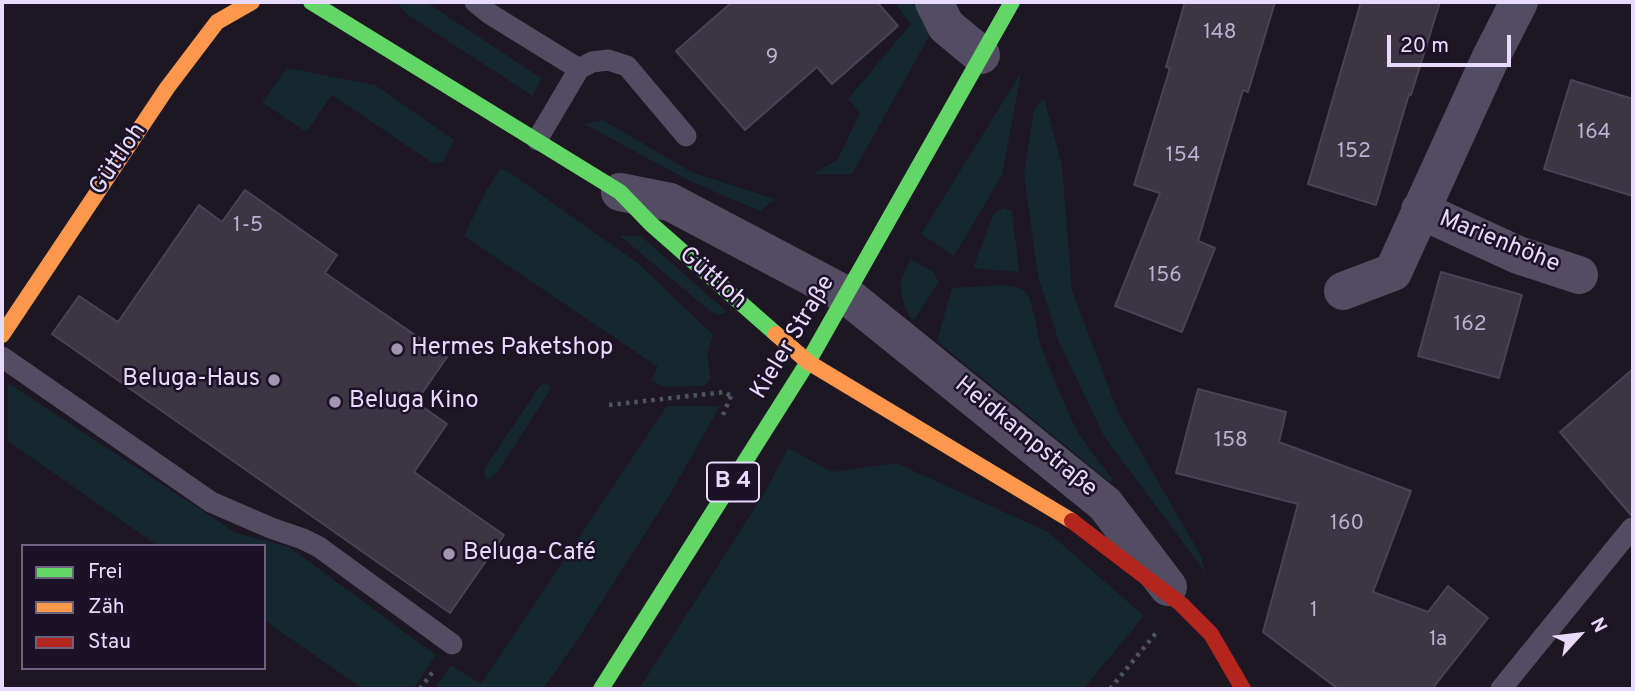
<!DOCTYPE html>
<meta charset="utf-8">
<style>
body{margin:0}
#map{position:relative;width:1635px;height:691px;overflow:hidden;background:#1c1722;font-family:Overpass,sans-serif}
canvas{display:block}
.frame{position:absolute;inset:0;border:4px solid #e7dafd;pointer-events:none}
.legend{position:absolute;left:21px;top:544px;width:245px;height:126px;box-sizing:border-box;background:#1b1227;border:2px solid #6d627d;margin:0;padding:9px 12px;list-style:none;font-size:21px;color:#e7dafd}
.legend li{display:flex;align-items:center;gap:14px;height:35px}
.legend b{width:35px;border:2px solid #6d627d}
.north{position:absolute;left:1544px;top:600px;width:70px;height:70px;-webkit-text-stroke:5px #1b1227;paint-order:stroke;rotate:63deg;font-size:19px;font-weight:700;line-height:28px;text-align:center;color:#e7dafd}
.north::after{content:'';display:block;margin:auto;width:24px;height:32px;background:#e7dafd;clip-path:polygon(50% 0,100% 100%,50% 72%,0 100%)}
.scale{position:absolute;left:1387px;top:35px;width:124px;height:32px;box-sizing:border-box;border:4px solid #e7dafd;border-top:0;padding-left:9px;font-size:21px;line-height:24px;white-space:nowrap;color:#e7dafd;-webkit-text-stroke:5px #1b1227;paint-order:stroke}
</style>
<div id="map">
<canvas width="1635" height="691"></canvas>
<div class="frame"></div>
<ul class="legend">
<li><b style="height:9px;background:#63d668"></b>Frei</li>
<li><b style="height:9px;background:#ff974d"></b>Zäh</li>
<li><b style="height:9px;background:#b3261e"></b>Stau</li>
</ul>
<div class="north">N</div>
<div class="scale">20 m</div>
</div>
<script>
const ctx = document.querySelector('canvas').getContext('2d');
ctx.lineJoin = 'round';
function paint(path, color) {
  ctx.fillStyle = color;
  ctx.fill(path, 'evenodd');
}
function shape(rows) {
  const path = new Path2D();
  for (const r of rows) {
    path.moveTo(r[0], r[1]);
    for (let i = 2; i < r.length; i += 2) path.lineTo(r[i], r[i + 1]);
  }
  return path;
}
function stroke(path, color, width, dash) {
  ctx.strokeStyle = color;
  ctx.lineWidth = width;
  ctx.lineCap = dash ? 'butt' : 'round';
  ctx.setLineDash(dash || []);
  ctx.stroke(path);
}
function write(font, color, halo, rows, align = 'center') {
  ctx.font = font + ' Overpass,sans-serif';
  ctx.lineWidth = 5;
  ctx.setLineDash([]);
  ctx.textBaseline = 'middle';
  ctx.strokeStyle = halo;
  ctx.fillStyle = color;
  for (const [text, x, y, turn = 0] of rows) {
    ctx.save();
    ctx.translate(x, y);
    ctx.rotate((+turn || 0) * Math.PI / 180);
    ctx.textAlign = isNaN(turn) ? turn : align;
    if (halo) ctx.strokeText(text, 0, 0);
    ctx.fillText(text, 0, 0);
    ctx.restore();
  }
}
paint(shape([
 [396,2,426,2,541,78,533,96,408,15],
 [894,2,917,2,931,33,852,174,814,174,838,159,860,112,848,99,911,24],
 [287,68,375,85,454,140,443,162,434,164,332,95,306,132,262,102],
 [1021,73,1002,175,954,256,921,234],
 [1044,98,1062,166,1072,291,1118,412,1201,556,1205,572,1105,438,1059,342,1038,276,1024,174,1034,109],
 [603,120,693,173,775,199,760,211,690,181,584,124],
 [500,169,506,170,639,264,713,335,707,356,711,378,704,386,663,387,651,379,658,367,464,236,485,193],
 [1003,208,1012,211,1019,272,973,268,994,213],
 [620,236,641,236,727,312,719,315,710,311],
 [910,259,933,272,939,282,914,320,910,317,905,307,901,294,901,280],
 [1004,285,1017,287,1024,291,1029,297,1035,318,1039,341,1058,389,1076,429,1089,449,1113,480,1110,482,937,341,952,288],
 [8,383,236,533,289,547,436,655,413,689,363,689,264,620,264,546,158,546,8,441],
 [544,383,549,385,551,389,498,471,491,478,486,479,484,469,540,386],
 [667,406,720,406,670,494,580,636,543,689,434,689,451,665,481,684],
 [788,448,832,472,896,463,1048,532,1144,616,1083,689,639,689,765,492]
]), '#16282f');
const building = shape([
 [732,2,877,2,898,26,832,84,817,67,745,130,676,51,732,2],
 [1185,2,1275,2,1248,92,1243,90,1198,241,1215,248,1182,332,1115,306,1160,193,1134,185,1170,68,1166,67,1185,2],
 [1361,2,1440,2,1411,95,1409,94,1376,205,1308,184,1361,2],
 [1571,80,1633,99,1633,196,1544,169,1571,80],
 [245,190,337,255,325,273,447,357,416,402,447,424,414,472,504,535,450,613,52,334,79,296,118,322,199,205,222,222,245,190],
 [1441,272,1522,295,1499,378,1418,356,1441,272],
 [1633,369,1633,515,1631,515,1560,432,1633,369],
 [1198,389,1286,412,1279,442,1411,491,1373,592,1428,612,1448,586,1488,618,1432,689,1338,689,1263,632,1298,504,1176,473,1198,389]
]);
paint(building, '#3b3544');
stroke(building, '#4a4255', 2);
stroke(shape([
 [609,405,725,392,732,397],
 [723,415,731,396],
 [420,689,434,670],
 [1110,689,1156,633]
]), '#4e5363', 4.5, [3.5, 5]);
stroke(shape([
 [475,2,490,14,579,69],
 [537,140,579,69,592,62,608,60,627,66,686,136],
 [2,357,211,502,271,528,303,539,319,547,452,644],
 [1501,689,1632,528]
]), '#524d62', 21);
stroke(shape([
 [934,2,946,26,981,55],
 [620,192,670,202,846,295,1105,504,1168,587],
 [1420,210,1518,255,1579,275],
 [1343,291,1393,272,1491,57,1519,2]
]), '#524d62', 38);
stroke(shape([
 [311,2,620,192,651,224,776,334],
 [601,689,808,362,1012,2]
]), '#63d668', 16);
stroke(shape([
 [776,334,808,362,1072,521],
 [2,335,167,88,217,22,252,2]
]), '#ff974d', 16);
stroke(shape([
 [1072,521,1181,604,1211,634,1243,689]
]), '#b3261e', 16);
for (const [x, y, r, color] of [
 [397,349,7,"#a096b0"],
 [274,380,7,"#a096b0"],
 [335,402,7,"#a096b0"],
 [449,554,7,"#a096b0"]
]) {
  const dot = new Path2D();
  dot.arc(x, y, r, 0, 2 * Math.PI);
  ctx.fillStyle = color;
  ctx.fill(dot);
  stroke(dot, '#1b1227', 2.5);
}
write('21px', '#bcb1cf', null, [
 ["148",1220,34],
 ["9",772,59],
 ["164",1594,134],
 ["152",1354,153],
 ["154",1183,157],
 ["1-5",248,227],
 ["156",1165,277],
 ["162",1470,326],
 ["158",1231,442],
 ["160",1347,525],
 ["1",1314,612],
 ["1a",1438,641]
]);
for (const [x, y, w] of [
 [733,482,52]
]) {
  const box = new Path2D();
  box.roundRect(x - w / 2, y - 19.5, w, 39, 5);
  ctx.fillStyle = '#1b1227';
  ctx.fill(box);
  stroke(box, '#e7dafd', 2);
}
write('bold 23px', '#e7dafd', null, [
 ["B 4",733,482]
]);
write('24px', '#e7dafd', '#1b1227', [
 ["Güttloh",119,160,-56],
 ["Marienhöhe",1499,243,22],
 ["Güttloh",712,279,41],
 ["Kieler Straße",794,338,-59],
 ["Heidkampstraße",1025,438,39]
]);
write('24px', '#e7dafd', '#1b1227', [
 ["Hermes Paketshop",411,349],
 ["Beluga-Haus",260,380,"right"],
 ["Beluga Kino",349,402],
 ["Beluga-Café",463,554]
], 'left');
</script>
